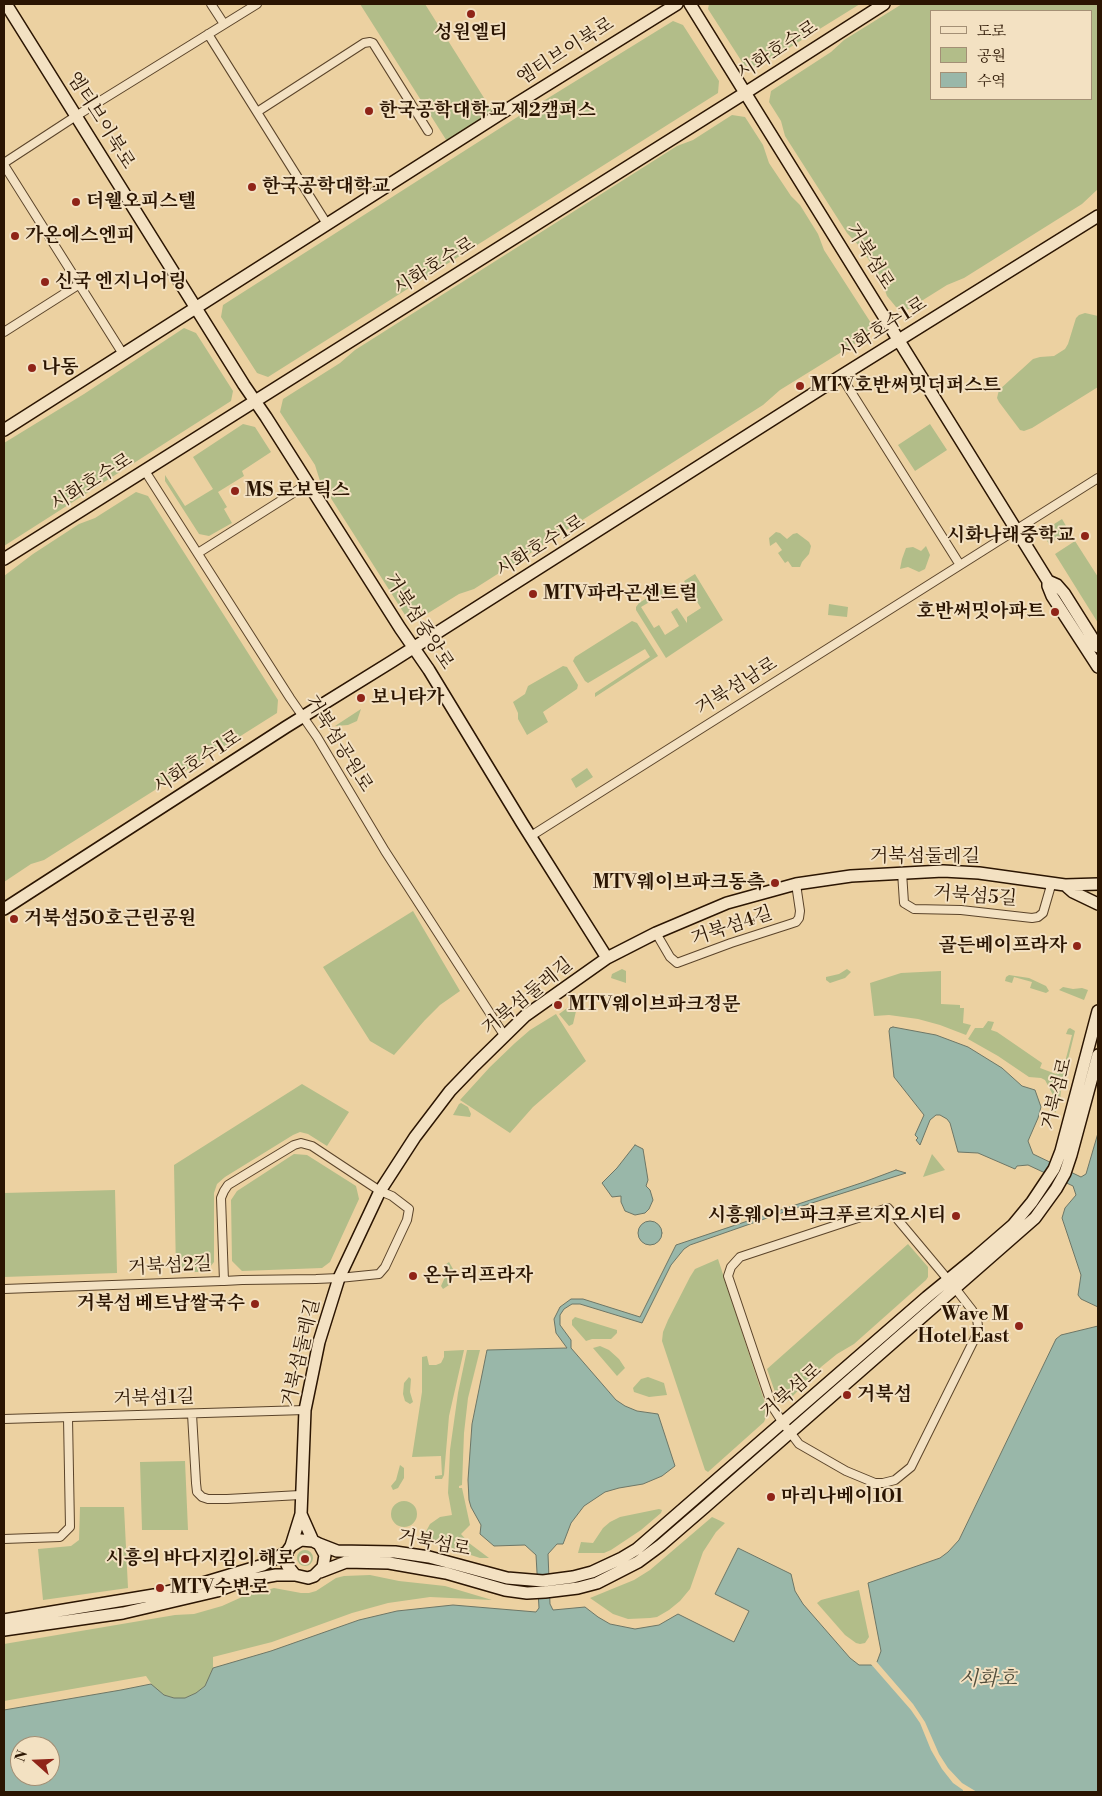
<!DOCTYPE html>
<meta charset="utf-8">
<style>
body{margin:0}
#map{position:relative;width:1102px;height:1796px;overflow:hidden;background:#ecd1a1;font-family:"Libre Bodoni","Noto Serif KR",serif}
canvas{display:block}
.frame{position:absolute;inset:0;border:5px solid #2b1502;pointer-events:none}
.legend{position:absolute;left:930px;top:10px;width:162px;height:90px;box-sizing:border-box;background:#f3e1c2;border:1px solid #a38f75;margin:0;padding:6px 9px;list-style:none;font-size:15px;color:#2b1502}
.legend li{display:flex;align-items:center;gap:10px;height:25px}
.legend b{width:25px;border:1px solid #a38f75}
.north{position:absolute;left:10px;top:1736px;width:50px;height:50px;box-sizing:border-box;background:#f3e1c2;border:1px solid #a38f75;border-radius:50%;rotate:290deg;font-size:14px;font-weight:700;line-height:20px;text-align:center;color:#2b1502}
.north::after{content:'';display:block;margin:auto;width:18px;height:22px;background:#8f2418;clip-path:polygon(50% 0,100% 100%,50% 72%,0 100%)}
</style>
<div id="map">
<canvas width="1102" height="1796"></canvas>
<div class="frame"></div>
<ul class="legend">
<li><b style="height:6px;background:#f3e1c2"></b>도로</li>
<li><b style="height:14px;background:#b2bd89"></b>공원</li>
<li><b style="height:14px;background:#99b7a9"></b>수역</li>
</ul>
<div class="north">N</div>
</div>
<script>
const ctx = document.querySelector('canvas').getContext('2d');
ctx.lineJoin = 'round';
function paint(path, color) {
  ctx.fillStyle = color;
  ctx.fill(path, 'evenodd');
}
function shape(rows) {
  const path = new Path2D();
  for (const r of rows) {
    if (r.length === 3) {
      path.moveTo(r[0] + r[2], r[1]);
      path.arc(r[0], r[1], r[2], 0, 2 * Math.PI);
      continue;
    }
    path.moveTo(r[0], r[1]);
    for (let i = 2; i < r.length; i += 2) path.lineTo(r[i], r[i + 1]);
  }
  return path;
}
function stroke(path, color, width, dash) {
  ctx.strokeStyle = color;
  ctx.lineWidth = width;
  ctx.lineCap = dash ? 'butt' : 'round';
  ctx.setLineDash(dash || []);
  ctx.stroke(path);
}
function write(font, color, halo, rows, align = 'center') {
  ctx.font = font + ' "Libre Bodoni","Noto Serif KR",serif';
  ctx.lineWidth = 4;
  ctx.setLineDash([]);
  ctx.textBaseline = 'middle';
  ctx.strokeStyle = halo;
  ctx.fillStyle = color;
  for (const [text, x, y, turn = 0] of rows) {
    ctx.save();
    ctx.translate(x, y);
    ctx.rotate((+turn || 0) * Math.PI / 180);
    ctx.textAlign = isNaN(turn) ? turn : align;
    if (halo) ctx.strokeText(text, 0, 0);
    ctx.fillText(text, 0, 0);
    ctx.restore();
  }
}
paint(shape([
 [360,4,425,4,496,117,450,146],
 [709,4,860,4,755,69,744,65,708,9],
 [902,4,1098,4,1098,189,1082,204,964,278,947,285,907,310,896,307,887,296,881,279,861,248,847,233,785,136,781,121,769,102,771,91,831,52,844,40],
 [931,11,1091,11,1091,99,931,99],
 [673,21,683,25,719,81,718,93,268,377,257,373,221,317,223,305,519,116],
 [732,115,745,117,763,145,769,163,791,196,800,205,818,234,824,250,871,323,869,335,780,390,763,405,474,589,459,594,417,620,407,618,320,481,315,465,280,412,283,399,340,363,355,350,677,146,693,140],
 [1085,313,1098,316,1098,387,1032,428,1024,431,1020,430,999,402,997,398,999,390,1033,359,1040,357,1054,356,1065,349,1068,344,1076,318,1079,315],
 [184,328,196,333,233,391,231,401,4,546,4,443,84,394],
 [243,424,255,427,271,452,242,471,244,476,218,492,227,507,224,509,232,523,209,536,199,534,165,481,165,475,185,506,213,489,193,457],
 [930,424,947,450,915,471,898,445],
 [136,492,148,496,278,700,277,713,44,860,31,864,4,882,4,576,33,554,79,524,95,518],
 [1062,519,1069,531,1049,544,1046,539,1048,528],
 [776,532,780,533,787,539,793,534,797,533,809,542,811,546,809,554,802,562,800,567,792,567,788,561,785,563,778,553,782,550,776,542,770,546,769,538],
 [1075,541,1098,577,1098,623,1055,554],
 [926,546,930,555,925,569,919,572,908,567,900,569,902,559,906,548,913,547,921,551],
 [695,574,723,620,666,658,636,610,636,607,639,603,671,583,675,587,641,607,654,628,659,625,665,635,679,626,671,612,677,608,687,623,687,617,701,608,684,581],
 [829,604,848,607,847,617,828,615],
 [632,621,637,623,658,656,595,697,595,693,650,657,645,649,588,683,585,681,573,661,575,657],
 [563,666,567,667,578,685,577,689,543,712,548,722,527,735,518,719,518,713,513,702,525,694,528,686],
 [361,709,357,721,348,725,335,726],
 [587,768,593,777,576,788,571,779],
 [413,911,460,991,440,1005,425,1020,394,1055,370,1041,323,967],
 [622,969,626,971,626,983,611,978,612,974],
 [847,969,851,972,845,978,830,983,826,980,826,977,839,974],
 [941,971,941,1004,960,1005,960,1008,964,1008,963,1023,971,1025,966,1035,940,1025,918,1019,889,1015,874,1016,870,983,901,973],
 [1009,975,1029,978,1046,986,1049,991,1046,993,1030,988,1032,982,1014,977,1012,983,1005,981,1006,977],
 [1063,987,1073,989,1082,988,1088,990,1084,1000,1059,990],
 [574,1003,577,1004,577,1007,573,1024,569,1026,559,1014],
 [556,1014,586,1061,533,1107,510,1133,460,1100,490,1067,515,1043,530,1030],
 [988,1021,994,1022,991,1030,997,1032,1042,1063,1040,1068,1056,1074,1058,1068,1063,1069,1064,1066,1072,1035,1066,1034,1068,1029,1070,1028,1075,1031,1061,1088,1060,1103,1055,1113,1053,1095,1045,1080,1041,1078,1029,1077,998,1056,968,1039,975,1028,983,1028],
 [302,1084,349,1112,327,1146,308,1134,300,1132,293,1135,225,1177,217,1184,214,1193,214,1262,206,1272,176,1272,174,1165],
 [461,1103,468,1107,471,1114,470,1117,453,1115,459,1104],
 [294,1154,307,1155,356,1186,359,1199,330,1262,322,1268,242,1271,232,1261,231,1200,237,1191],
 [932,1154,945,1170,923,1177],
 [115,1190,117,1273,4,1277,4,1193],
 [908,1244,928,1267,928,1277,926,1280,854,1344,837,1354,821,1367,788,1401,783,1402,780,1400,776,1395,767,1369],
 [718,1259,768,1412,764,1422,708,1472,705,1470,662,1341,663,1332,668,1320,690,1277,695,1269],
 [449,1262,453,1269,452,1279,449,1285,443,1289,441,1286,446,1275,445,1265],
 [575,1317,617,1330,617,1333,611,1339,592,1339,586,1341,572,1325,572,1320],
 [600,1346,609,1350,619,1359,625,1368,617,1376,593,1348],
 [464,1350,449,1416,444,1475,442,1479,435,1479,435,1476,442,1475,441,1456,412,1457,422,1392,422,1357,427,1356,429,1365,436,1365,441,1363,444,1357,444,1351],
 [467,1350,480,1350,468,1398,464,1433,462,1485,459,1486,459,1488,462,1488,470,1525,461,1534,469,1543,489,1558,480,1558,422,1539,430,1524,440,1517,452,1515,448,1493,450,1450,458,1393],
 [409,1377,411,1379,410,1392,413,1402,410,1404,405,1401,403,1394,404,1383],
 [648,1377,664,1383,667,1395,649,1397,634,1392,633,1388,641,1379],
 [185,1461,188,1530,142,1530,140,1462],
 [400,1465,404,1468,404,1478,398,1488,393,1490,391,1486,396,1480],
 [404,1514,13],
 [80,1507,124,1507,128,1588,43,1600,38,1549,71,1546,79,1540],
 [659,1509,662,1510,661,1513,641,1530,611,1550,604,1553,578,1553,581,1542,593,1543,603,1528,610,1522,620,1517],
 [712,1517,725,1523,716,1532,703,1552,690,1589,680,1601,669,1610,657,1617,650,1618,628,1619,613,1614,590,1598,634,1580,650,1570],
 [305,1558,8],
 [370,1575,399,1581,445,1586,492,1600,430,1597,388,1603,352,1613,272,1642,213,1657,213,1668,205,1686,196,1693,185,1698,174,1698,164,1695,155,1689,146,1676,4,1701,4,1644,175,1615,194,1614,222,1606,242,1597,274,1588,301,1593,309,1593,316,1591,336,1578,344,1576],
 [859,1590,869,1637,865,1643,860,1644,856,1643,845,1635,817,1603,821,1600]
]), '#b2bd89');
const water = shape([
 [893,1027,936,1035,968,1047,1002,1068,1022,1086,1035,1090,1041,1107,1038,1118,1028,1141,1033,1154,1081,1177,1086,1174,1098,1133,1098,1307,1081,1299,1078,1295,1081,1275,1062,1218,1065,1208,1076,1195,1073,1186,1028,1165,1017,1166,1015,1169,978,1153,958,1152,950,1123,947,1119,940,1115,936,1115,930,1120,920,1145,916,1140,918,1138,915,1135,924,1115,894,1077,889,1031,890,1028,893,1027],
 [635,1145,643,1149,648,1180,646,1186,650,1190,653,1200,649,1209,645,1213,635,1215,625,1211,621,1202,621,1196,612,1197,602,1183,617,1168,635,1145],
 [896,1170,906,1173,790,1210,690,1245,684,1249,671,1265,642,1323,580,1304,572,1304,564,1309,560,1315,560,1325,571,1340,571,1348,616,1400,625,1406,637,1411,658,1414,675,1466,662,1476,643,1484,619,1488,605,1492,584,1506,571,1523,563,1544,557,1544,548,1554,550,1604,553,1610,585,1607,598,1617,610,1624,635,1629,659,1625,678,1614,734,1642,749,1611,715,1594,738,1548,791,1574,795,1591,803,1604,850,1658,859,1665,872,1665,877,1662,881,1651,868,1583,940,1558,948,1552,959,1540,1056,1339,1061,1335,1098,1326,1098,1792,4,1792,4,1710,121,1690,151,1684,164,1695,174,1698,185,1698,196,1693,205,1686,213,1668,271,1651,359,1620,397,1611,453,1605,536,1612,539,1608,536,1555,525,1545,494,1546,480,1534,481,1525,471,1507,469,1500,468,1480,472,1424,487,1350,567,1348,556,1333,554,1319,560,1307,571,1299,583,1299,640,1317,676,1245,864,1182,896,1170],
 [20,1746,50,1746,50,1776,20,1776,20,1746],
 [650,1233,12]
]);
paint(water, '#99b7a9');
stroke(water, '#6d7666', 1);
paint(shape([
 [875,1660,913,1704,925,1722,939,1754,948,1768,962,1783,977,1792,963,1792,963,1790,953,1783,942,1769,931,1750,920,1723,911,1710,870,1663]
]), '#ecd1a1');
const street = shape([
 [211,4,224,24],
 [208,34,327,224],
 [257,112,364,43,370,42,373,43,428,131],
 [4,163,76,116,257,4],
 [4,165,123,354],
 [4,332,78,285],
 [841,376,960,565],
 [145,471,290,698,317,737,385,851,504,1035],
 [198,553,309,483],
 [531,836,1098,478],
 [902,872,904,903,914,909,961,910,1032,918,1038,917,1043,913,1052,882],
 [656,933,670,957,677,963,731,943,790,924,796,922,799,918,800,911,796,884],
 [888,1208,955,1288,972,1310,977,1319,978,1326,977,1334,911,1467,895,1480,883,1483,875,1483,846,1471,799,1444,783,1423,772,1406,728,1276,731,1267,740,1257,888,1208],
 [4,1289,221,1281,224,1281,242,1280,316,1279,339,1278,379,1274,385,1267,407,1220,409,1209,392,1196,380,1191,312,1146,301,1143,294,1145,228,1185,224,1191,221,1198,224,1281],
 [192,1414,196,1483,197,1492,202,1497,208,1499,227,1499,300,1495],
 [4,1419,305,1410],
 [4,1539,60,1537,70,1527,68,1418]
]);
const secondary = shape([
 [6,4,244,385,266,417,400,628,429,670,522,823,607,958],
 [690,4,1048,581],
 [4,430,500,114,677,4],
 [4,559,745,93,884,4],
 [1048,581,1048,586,1052,596,1098,667],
 [1048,581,1057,585,1064,593,1098,647],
 [1065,885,1073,892,1098,904],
 [4,909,286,727,391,662,841,376,1098,216],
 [301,1514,313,1541],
 [319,1544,337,1551,395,1552,429,1557,507,1578,543,1581,573,1577,592,1572,622,1558,637,1549,927,1297,976,1257,1013,1225,1032,1202,1054,1169,1061,1151,1098,1011],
 [291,1546,301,1514,305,1410,319,1342,339,1278,380,1191,415,1137,450,1091,475,1065,525,1016,607,958,656,933,727,903,796,884,851,876,943,871,979,873,1065,885,1098,884],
 [320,1572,346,1562,389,1563,446,1573,505,1590,527,1593,545,1592,578,1588,597,1583,638,1562,661,1545,705,1507,1035,1218,1056,1189,1065,1173,1071,1155,1098,1055],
 [4,1620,154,1595,203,1583,263,1565,287,1552,291,1546,301,1540,313,1541,319,1544,325,1555,323,1567,314,1576,308,1578,295,1575,287,1565,287,1552],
 [4,1630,123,1613,217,1591,243,1581,276,1575,295,1575]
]);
stroke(street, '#5b442a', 10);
stroke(secondary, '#2b1502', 14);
stroke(street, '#f3e1c2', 8);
stroke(secondary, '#f3e1c2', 11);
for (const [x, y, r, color] of [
 [471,14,5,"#8f2418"],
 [369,111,5,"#8f2418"],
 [252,187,5,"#8f2418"],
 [76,202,5,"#8f2418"],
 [15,236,5,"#8f2418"],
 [45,282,5,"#8f2418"],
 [32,368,5,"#8f2418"],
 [800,386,5,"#8f2418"],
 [235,491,5,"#8f2418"],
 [1085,536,5,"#8f2418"],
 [533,594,5,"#8f2418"],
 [1055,612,5,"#8f2418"],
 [361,698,5,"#8f2418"],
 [775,883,5,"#8f2418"],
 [14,919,5,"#8f2418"],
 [1077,946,5,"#8f2418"],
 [558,1005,5,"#8f2418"],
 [956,1216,5,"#8f2418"],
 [413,1276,5,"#8f2418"],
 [255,1304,5,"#8f2418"],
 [1019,1326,5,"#8f2418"],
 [847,1395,5,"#8f2418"],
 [771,1497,5,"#8f2418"],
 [305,1559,5,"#8f2418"],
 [160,1588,5,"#8f2418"]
]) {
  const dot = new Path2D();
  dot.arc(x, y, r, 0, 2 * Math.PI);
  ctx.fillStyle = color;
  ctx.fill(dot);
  stroke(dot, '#f3e1c2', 2);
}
write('bold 19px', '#2b1502', '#f3e1c2', [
 ["성원엘티",471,33,"center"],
 ["한국공학대학교 제2캠퍼스",379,111],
 ["한국공학대학교",262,187],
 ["더웰오피스텔",86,202],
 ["가온에스엔피",25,236],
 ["신국 엔지니어링",55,282],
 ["나동",42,368],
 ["MTV호반써밋더퍼스트",810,386],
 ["MS 로보틱스",245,491],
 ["시화나래중학교",1075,536,"right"],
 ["MTV파라곤센트럴",543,594],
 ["호반써밋아파트",1045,612,"right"],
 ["보니타가",371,698],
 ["MTV웨이브파크동측",765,883,"right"],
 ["거북섬50호근린공원",24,919],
 ["골든베이프라자",1067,946,"right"],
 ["MTV웨이브파크정문",568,1005],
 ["시흥웨이브파크푸르지오시티",946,1216,"right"],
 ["온누리프라자",423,1276],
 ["거북섬 베트남쌀국수",245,1304,"right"],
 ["Wave M",1009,1315,"right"],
 ["Hotel East",1009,1337,"right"],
 ["거북섬",857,1395],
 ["마리나베이101",781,1497],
 ["시흥의 바다지킴이 해로",295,1559,"right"],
 ["MTV수변로",170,1588]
], 'left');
write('19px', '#2b1502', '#f3e1c2', [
 ["시화호수로",778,51,-33],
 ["엠티브이북로",566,52,-32],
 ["엠티브이북로",100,121,58],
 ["거북섬로",869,257,58],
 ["시화호수로",435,267,-32],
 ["시화호수1로",883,329,-32],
 ["시화호수로",92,483,-32],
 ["시화호수1로",541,547,-32],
 ["거북섬중앙로",418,622,57],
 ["거북섬남로",737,687,-32],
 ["거북섬공원로",338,744,58],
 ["시화호수1로",198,763,-33],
 ["거북섬둘레길",925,857],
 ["거북섬5길",975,897,4],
 ["거북섬4길",732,927,-19],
 ["거북섬둘레길",528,997,-39],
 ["거북섬로",1058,1094,-76],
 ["거북섬2길",170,1267,-3],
 ["거북섬둘레길",302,1353,-77],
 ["거북섬로",792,1392,-41],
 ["거북섬1길",154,1399,-2],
 ["거북섬로",434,1544,11]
]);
write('italic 20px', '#524e3c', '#f3e1c2', [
 ["시화호",988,1680]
]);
</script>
